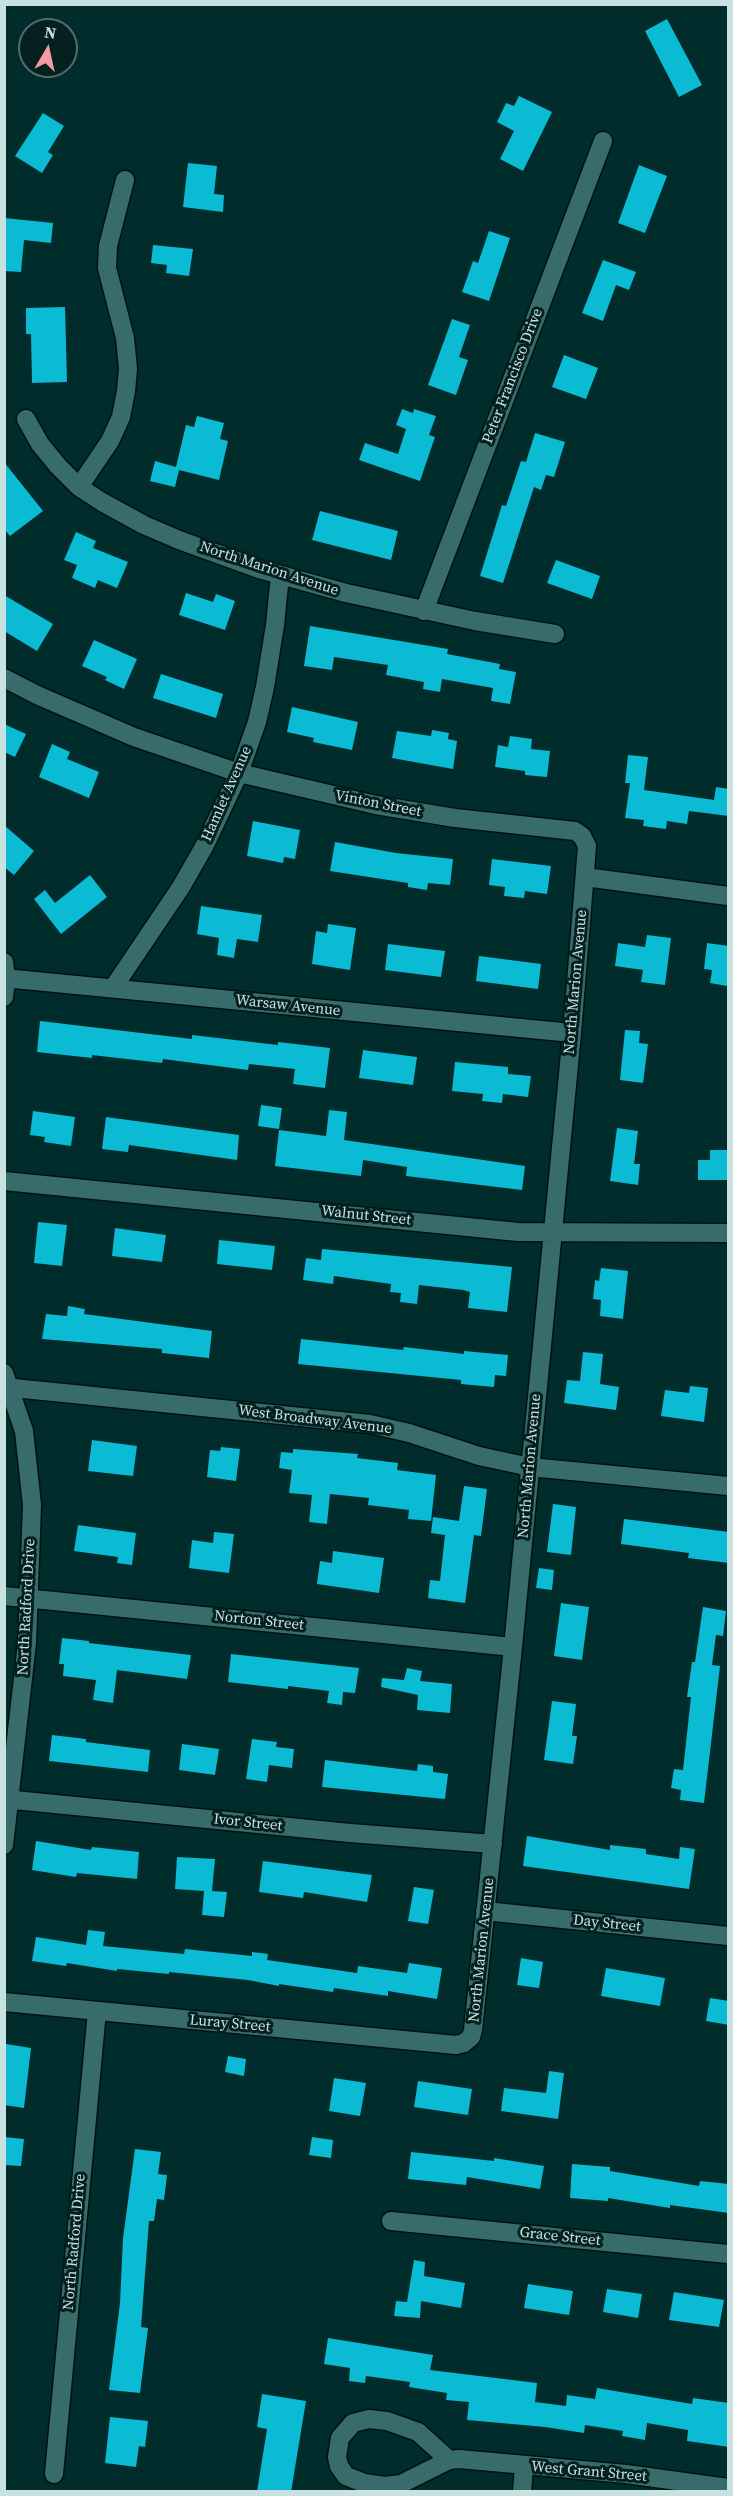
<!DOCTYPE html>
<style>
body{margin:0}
#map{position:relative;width:733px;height:2496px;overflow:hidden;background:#002c2b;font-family:"Source Serif 4",serif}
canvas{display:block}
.frame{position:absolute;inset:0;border:6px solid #c7e2e0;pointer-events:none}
.north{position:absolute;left:18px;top:18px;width:60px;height:60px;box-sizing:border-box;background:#042120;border:2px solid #526e6d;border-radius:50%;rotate:9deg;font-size:16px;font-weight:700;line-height:24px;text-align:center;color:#c7e2e0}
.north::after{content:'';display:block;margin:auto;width:21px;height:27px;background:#f49aa5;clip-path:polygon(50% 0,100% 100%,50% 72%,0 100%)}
</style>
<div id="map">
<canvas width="733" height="2496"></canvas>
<div class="frame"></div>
<div class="north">N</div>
</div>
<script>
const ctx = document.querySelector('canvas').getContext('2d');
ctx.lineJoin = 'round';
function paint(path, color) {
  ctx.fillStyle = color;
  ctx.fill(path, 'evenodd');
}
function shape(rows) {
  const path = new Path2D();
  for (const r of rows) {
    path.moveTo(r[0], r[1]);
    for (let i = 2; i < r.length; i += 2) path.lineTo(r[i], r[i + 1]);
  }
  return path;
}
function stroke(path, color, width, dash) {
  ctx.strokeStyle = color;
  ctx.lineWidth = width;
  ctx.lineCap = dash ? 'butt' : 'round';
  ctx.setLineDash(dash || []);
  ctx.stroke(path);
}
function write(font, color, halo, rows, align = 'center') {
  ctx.font = font + ' "Source Serif 4",serif';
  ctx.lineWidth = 6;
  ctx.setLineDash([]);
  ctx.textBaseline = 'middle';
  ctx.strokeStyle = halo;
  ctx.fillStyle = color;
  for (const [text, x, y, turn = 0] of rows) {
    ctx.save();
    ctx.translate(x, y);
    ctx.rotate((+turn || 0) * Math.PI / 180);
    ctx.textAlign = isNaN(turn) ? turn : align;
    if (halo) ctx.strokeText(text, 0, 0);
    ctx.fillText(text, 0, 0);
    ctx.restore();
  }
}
paint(shape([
 [667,19,702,85,679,97,645,31],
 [519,96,552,112,523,171,500,159,514,131,497,122,506,103,514,106],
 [43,113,64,126,48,152,53,155,42,173,15,156],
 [188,163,217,166,214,194,224,195,223,212,183,207],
 [639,165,667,176,645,233,618,223],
 [4,218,53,223,51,243,24,240,21,272,4,271],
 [489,231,510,238,489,301,462,292,473,261,478,263],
 [153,245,193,249,189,276,166,273,167,265,151,263],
 [603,260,636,272,629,290,616,285,603,321,582,313],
 [65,307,67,382,32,383,31,334,26,334,26,308],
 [452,319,470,325,459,357,468,360,456,395,428,385],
 [564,355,598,368,586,399,552,387],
 [402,409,413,413,414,409,436,416,429,435,435,437,420,481,359,460,365,443,398,454,406,429,396,425],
 [197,416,224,423,220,439,228,441,219,480,179,470,175,487,150,481,155,461,176,467,186,425,194,427],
 [535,433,565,442,554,477,546,475,541,490,534,487,503,583,480,576,502,505,506,506,521,461,526,462],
 [4,462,43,511,10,536,4,529],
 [320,511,398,531,391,560,312,540],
 [76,532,96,541,93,548,128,562,117,588,98,580,95,588,72,578,77,565,64,560],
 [556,560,600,576,592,599,547,583],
 [186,593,213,602,216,594,235,601,225,630,179,615],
 [4,595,53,624,37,651,4,631],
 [310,626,448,649,447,654,500,664,499,669,516,672,510,704,491,701,493,688,442,679,440,692,423,689,424,682,386,675,388,665,334,657,332,670,304,666],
 [94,640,137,659,124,689,105,680,107,677,82,666],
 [161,674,223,694,216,718,153,698],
 [292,707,358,722,352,750,313,742,314,738,287,732],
 [4,724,26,734,15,757,4,752],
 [432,730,449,733,448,739,457,741,453,769,392,758,397,731,431,736],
 [510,736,532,739,531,749,550,751,547,777,525,775,525,771,495,767,498,745,508,747],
 [52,744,70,752,67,759,99,772,89,798,39,777],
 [628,755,648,757,644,790,714,800,716,787,729,789,729,816,689,811,687,824,667,821,666,829,643,826,644,820,625,818,630,783,625,783],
 [253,821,300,830,295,859,284,857,283,863,247,856],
 [4,825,34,851,14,875,4,867],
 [335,842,396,853,453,859,450,885,428,883,427,890,408,887,408,883,330,871],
 [492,859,551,866,547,894,525,891,524,898,504,896,505,887,489,885],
 [90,875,107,897,61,934,34,899,45,890,55,903],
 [201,906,262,915,258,942,237,939,234,958,217,955,219,938,197,934],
 [328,924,356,928,350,970,312,964,316,931,327,933],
 [647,935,671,938,665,985,641,982,643,970,615,966,618,943,645,947],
 [707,943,729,946,727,986,710,983,712,970,704,969],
 [388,944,445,951,441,977,385,970],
 [479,956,541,964,538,989,476,981],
 [40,1021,192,1039,192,1035,278,1045,278,1042,330,1048,325,1088,293,1084,295,1069,249,1064,248,1070,163,1059,162,1063,92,1055,92,1058,37,1052],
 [625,1030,640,1031,639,1043,648,1044,643,1083,620,1080],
 [363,1050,417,1057,413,1085,359,1078],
 [455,1062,508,1067,508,1074,531,1076,528,1097,503,1094,502,1103,482,1101,483,1094,452,1091],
 [261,1105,282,1108,279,1129,258,1126],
 [329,1110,347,1112,344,1140,525,1166,522,1190,406,1176,407,1167,363,1160,361,1176,275,1166,279,1130,326,1136],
 [33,1111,75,1117,71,1146,44,1142,45,1137,30,1135],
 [106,1117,239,1135,237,1160,129,1145,128,1152,102,1149],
 [617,1128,638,1131,634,1164,640,1164,638,1185,610,1181],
 [710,1150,729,1150,729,1180,698,1180,698,1160,710,1160],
 [38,1222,67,1225,62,1266,34,1263],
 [115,1228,166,1235,162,1262,112,1256],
 [219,1240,275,1246,272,1270,217,1264],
 [322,1249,512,1267,507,1312,468,1308,470,1292,463,1290,419,1285,417,1304,400,1302,401,1293,390,1292,391,1284,334,1276,333,1284,303,1280,306,1258,321,1260],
 [601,1268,628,1271,623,1319,600,1316,601,1300,593,1299,595,1280,599,1281],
 [68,1306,85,1309,84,1314,212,1331,209,1358,162,1353,162,1349,42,1339,46,1314,67,1316],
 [301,1339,403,1350,404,1347,464,1354,464,1351,508,1355,506,1376,495,1375,494,1387,461,1384,461,1380,298,1364],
 [583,1352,603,1354,600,1384,619,1387,616,1410,564,1403,567,1380,580,1381],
 [690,1386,708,1388,704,1422,661,1416,665,1390,689,1393],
 [92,1440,137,1446,133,1476,88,1471],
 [221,1447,240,1449,236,1481,207,1477,210,1450,220,1451],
 [293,1449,358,1454,357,1458,398,1463,397,1470,436,1475,431,1521,408,1519,409,1510,368,1505,369,1498,330,1494,327,1524,309,1522,312,1495,289,1493,292,1470,279,1468,281,1452,293,1453],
 [464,1486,487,1489,481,1536,474,1535,465,1603,428,1598,430,1580,440,1581,445,1535,431,1533,433,1517,459,1521],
 [553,1504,576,1507,571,1555,547,1552],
 [624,1519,729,1532,729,1563,688,1558,689,1553,621,1544],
 [78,1525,136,1533,132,1565,117,1563,118,1557,74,1551],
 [214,1532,234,1534,229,1573,189,1568,192,1540,213,1543],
 [333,1551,384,1558,379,1593,317,1584,320,1561,332,1563],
 [539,1568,554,1570,552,1590,536,1588],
 [561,1603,589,1607,582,1660,554,1656],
 [703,1607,726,1611,723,1636,716,1635,712,1665,720,1666,704,1803,680,1800,681,1790,671,1788,674,1769,683,1770,691,1697,687,1697,692,1662,695,1662],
 [62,1638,89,1641,89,1643,191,1655,187,1679,117,1670,113,1703,93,1700,96,1680,63,1676,64,1664,59,1664],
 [231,1654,359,1668,355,1693,343,1692,342,1705,327,1703,329,1691,288,1686,288,1689,228,1682],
 [407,1668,422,1671,420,1681,452,1684,450,1713,417,1710,418,1695,381,1687,382,1678,404,1680],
 [552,1701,576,1704,572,1736,577,1736,573,1764,544,1760],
 [52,1735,86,1739,86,1742,150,1750,148,1772,49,1761],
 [252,1739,277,1742,276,1747,294,1749,292,1768,269,1765,267,1782,246,1779],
 [182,1744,219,1749,215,1775,179,1770],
 [325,1760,417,1771,418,1764,433,1766,433,1772,448,1774,445,1799,322,1787],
 [527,1836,610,1850,610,1845,646,1849,646,1854,679,1859,680,1847,695,1849,689,1889,523,1866],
 [36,1841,91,1850,92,1847,139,1852,137,1879,77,1873,76,1877,32,1870],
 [177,1857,215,1859,212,1891,227,1892,224,1917,202,1915,204,1891,175,1889],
 [263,1861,372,1875,367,1902,304,1892,303,1898,259,1892],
 [414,1887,434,1890,428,1924,408,1921],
 [88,1930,105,1932,103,1946,184,1954,185,1949,252,1956,252,1952,268,1954,267,1960,357,1973,358,1966,407,1973,409,1963,442,1968,437,1999,388,1991,388,1996,334,1988,333,1992,279,1984,279,1986,248,1980,169,1972,169,1974,117,1969,117,1971,67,1963,66,1966,32,1961,36,1937,86,1945],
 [521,1958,543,1962,539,1988,517,1985],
 [606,1968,665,1978,660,2006,601,1996],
 [710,1998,729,2001,729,2025,706,2021],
 [6,2044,31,2048,24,2108,4,2105],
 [228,2056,246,2059,244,2076,225,2072],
 [549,2071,564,2073,558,2119,501,2111,504,2088,546,2093],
 [334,2078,366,2083,360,2116,329,2111],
 [418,2081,472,2089,468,2115,414,2107],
 [4,2137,24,2139,21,2166,4,2165],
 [312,2137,333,2140,331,2158,309,2155],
 [135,2149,161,2152,158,2174,167,2175,164,2200,157,2199,154,2221,149,2221,141,2327,148,2328,140,2393,109,2390,120,2303,123,2238],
 [411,2152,494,2161,494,2158,544,2166,540,2189,467,2177,466,2185,408,2179],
 [572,2164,610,2167,610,2171,699,2186,700,2181,729,2184,729,2213,670,2205,670,2208,608,2198,608,2201,570,2198],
 [414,2260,425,2262,424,2276,465,2283,461,2308,421,2301,420,2318,394,2316,396,2301,407,2302],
 [528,2284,573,2291,569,2315,524,2308],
 [607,2289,642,2294,638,2318,603,2312],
 [674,2292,724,2300,719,2327,669,2320],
 [328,2338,433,2355,430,2370,537,2383,535,2402,566,2406,567,2395,595,2399,597,2388,692,2404,693,2398,729,2403,729,2447,687,2441,688,2430,647,2423,645,2440,622,2436,623,2431,585,2425,584,2433,545,2427,467,2420,469,2402,446,2400,447,2393,409,2387,410,2382,366,2376,365,2383,349,2381,350,2368,324,2364],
 [262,2394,306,2401,291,2492,257,2492,267,2429,257,2427],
 [110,2417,148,2421,145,2447,139,2446,136,2467,105,2463]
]), '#0bbad3');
const street = shape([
 [26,419,40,444,58,466,79,487,102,502,144,525,179,540,259,569,346,593,475,621,555,634],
 [79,487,110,441,121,417,126,391,128,369,125,338,107,268,108,246,125,180],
 [424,611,603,141],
 [4,678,37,695,134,737,239,773,376,805,455,818,575,831,582,836,587,846,572,1033,513,1647,473,2030,471,2037,464,2043,456,2045,4,2002],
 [585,877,728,896],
 [4,962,6,978,4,997],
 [4,978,572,1033],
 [113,988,181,887,205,845,239,773,257,722,265,687,275,625,280,575],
 [4,1181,518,1232,728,1233],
 [4,1373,24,1431,32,1505,27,1643,4,1845],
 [4,1387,370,1424,409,1433,479,1456,530,1467,728,1486],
 [4,1596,513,1647],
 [4,1799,350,1833,493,1844],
 [485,1911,728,1936],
 [391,2221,728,2254],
 [369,2419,387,2421,418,2432,449,2460,401,2484,385,2486,364,2483,346,2476,339,2466,337,2457,340,2438,353,2423,369,2419],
 [449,2460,459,2459,626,2474,728,2488],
 [54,2474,97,2011],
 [522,2492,524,2466]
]);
stroke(street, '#001312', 21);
stroke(street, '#386c6a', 18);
write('15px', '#c7e2e0', '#042120', [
 ["Peter Francisco Drive",513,376,-69],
 ["North Marion Avenue",269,569,18],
 ["Hamlet Avenue",227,794,-66],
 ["Vinton Street",378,804,11],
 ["North Marion Avenue",576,982,-85],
 ["Warsaw Avenue",288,1006,6],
 ["Walnut Street",366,1216,6],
 ["West Broadway Avenue",315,1420,7],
 ["North Marion Avenue",530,1466,-85],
 ["North Radford Drive",27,1607,-87],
 ["Norton Street",259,1621,6],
 ["Ivor Street",248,1823,6],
 ["Day Street",607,1924,6],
 ["North Marion Avenue",482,1950,-84],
 ["Luray Street",230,2024,5],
 ["Grace Street",560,2237,6],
 ["North Radford Drive",75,2242,-85],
 ["West Grant Street",589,2472,5]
]);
</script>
